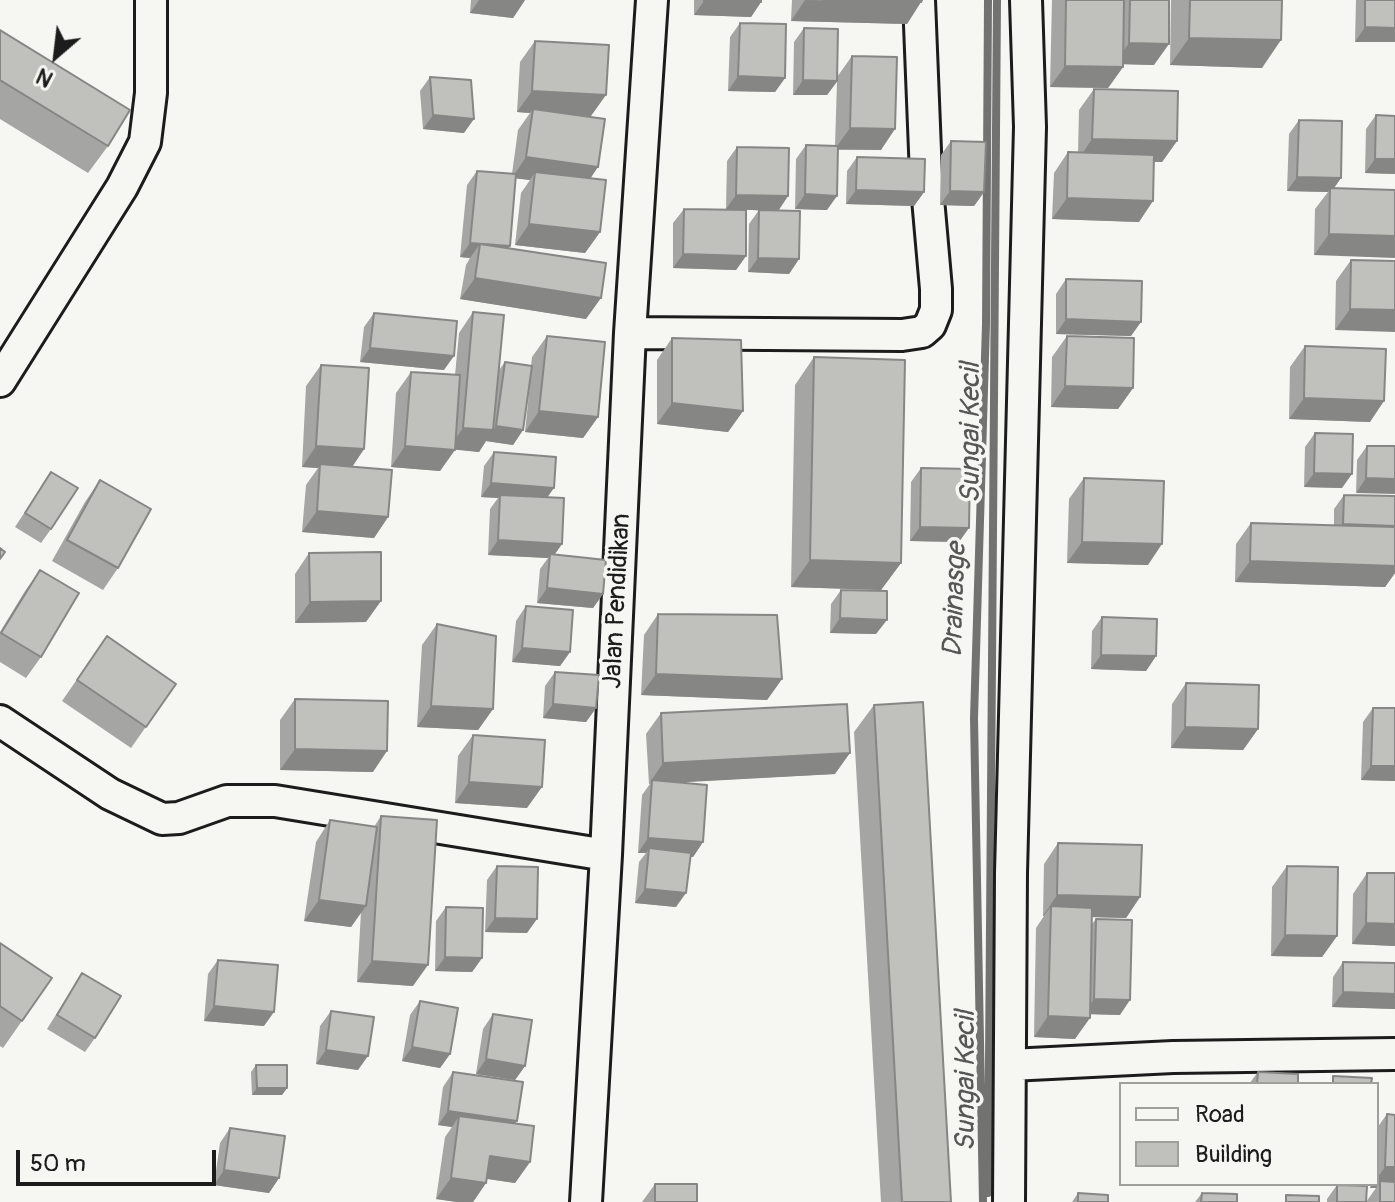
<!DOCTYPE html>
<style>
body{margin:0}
#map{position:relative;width:1395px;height:1202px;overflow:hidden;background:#f6f6f2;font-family:Pangolin,sans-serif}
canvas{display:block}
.legend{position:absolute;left:1119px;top:1082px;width:260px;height:104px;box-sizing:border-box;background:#f6f6f2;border:2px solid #9f9f9c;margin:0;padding:10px 14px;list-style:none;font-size:24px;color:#1c1c1c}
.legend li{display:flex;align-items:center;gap:16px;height:40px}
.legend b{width:40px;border:2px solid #9f9f9c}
.north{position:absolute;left:16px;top:16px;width:80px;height:80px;-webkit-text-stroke:6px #f6f6f2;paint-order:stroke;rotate:208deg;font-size:22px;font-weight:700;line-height:32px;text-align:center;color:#1c1c1c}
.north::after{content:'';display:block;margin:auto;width:28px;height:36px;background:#1c1c1c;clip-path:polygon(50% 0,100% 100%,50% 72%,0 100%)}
.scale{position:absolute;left:16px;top:1150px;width:200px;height:36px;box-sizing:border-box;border:4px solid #1c1c1c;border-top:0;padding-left:10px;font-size:24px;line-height:28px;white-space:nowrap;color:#1c1c1c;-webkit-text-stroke:6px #f6f6f2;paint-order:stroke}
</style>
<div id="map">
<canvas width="1395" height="1202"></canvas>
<ul class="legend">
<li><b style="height:10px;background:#f6f6f2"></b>Road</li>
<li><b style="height:22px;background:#c0c0bd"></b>Building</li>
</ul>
<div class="north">N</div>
<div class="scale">50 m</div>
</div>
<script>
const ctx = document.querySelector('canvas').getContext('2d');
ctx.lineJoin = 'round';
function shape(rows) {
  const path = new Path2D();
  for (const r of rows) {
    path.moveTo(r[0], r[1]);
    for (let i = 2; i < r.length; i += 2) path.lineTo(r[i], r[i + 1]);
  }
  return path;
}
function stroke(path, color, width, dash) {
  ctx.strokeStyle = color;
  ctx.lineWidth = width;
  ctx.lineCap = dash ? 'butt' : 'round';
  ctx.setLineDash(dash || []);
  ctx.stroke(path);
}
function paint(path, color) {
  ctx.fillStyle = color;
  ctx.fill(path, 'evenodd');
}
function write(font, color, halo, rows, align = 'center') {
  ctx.font = font + ' Pangolin,sans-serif';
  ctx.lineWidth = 7;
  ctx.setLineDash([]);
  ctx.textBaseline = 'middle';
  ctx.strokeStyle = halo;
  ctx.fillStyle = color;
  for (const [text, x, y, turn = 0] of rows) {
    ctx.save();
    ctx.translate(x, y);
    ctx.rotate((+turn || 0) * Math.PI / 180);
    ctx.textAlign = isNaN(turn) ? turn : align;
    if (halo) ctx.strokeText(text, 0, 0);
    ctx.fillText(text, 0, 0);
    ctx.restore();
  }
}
stroke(shape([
 [988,1193,997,0],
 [983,1202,974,718,986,324,988,0]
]), '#727271', 8);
const street = shape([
 [630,333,902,335,922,332,930,325,936,310,936,289,926,176,919,0],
 [0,381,122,187,145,142,151,93,151,0],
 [0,721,110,794,162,819,179,818,227,801,275,801,606,855],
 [1010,1065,1173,1057,1395,1054],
 [586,1202,606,855,630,333,652,0],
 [1009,1202,1011,873,1030,127,1026,0]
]);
stroke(street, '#1c1c1c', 36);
stroke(street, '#f6f6f2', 30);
paint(shape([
 [471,0,525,0,513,18,470,13],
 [694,0,761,0,761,2,751,17,694,15],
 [792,0,922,0,907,24,791,21],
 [1052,0,1169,0,1154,65,1123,64,1123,67,1108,88,1050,87],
 [1171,0,1282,0,1262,68,1170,65],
 [1356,0,1395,0,1395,42,1355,42],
 [740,23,785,78,775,92,728,91,730,37],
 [804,28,837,77,852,56,881,150,838,150,827,210,795,209,796,159,806,145,835,146,837,82,827,95,793,95,794,42],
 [0,30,108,146,88,173,0,119],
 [535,41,591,116,583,116,590,178,600,232,585,253,515,245,521,193,530,180,516,178,509,248,586,319,460,299,466,265,470,258,460,257,467,185,477,171,512,174,518,130,530,113,517,112,520,62],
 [430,77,464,133,423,129,420,91],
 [1094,89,1177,141,1162,162,1154,162,1139,222,1052,219,1054,173,1068,152,1078,153,1079,110],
 [1376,115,1395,174,1365,173,1366,129],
 [1299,120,1341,178,1334,188,1395,190,1314,255,1315,209,1328,192,1287,191,1289,134],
 [951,141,984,192,974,206,940,205,941,155],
 [737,147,788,196,778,211,799,259,789,274,748,272,749,224,759,210,775,211,726,209,727,161],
 [857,157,924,192,914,206,846,204,847,171],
 [684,209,746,256,736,270,673,268,673,223],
 [1351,260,1395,261,1335,330,1336,281],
 [1066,279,1131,336,1056,334,1056,294],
 [473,312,499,370,505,362,531,366,532,357,547,336,598,417,583,438,525,432,530,383,523,430,513,445,486,441,479,452,455,449,440,471,391,467,396,393,411,372,455,375,459,333],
 [374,313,444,370,360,362,364,327],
 [1067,336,1133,388,1118,409,1051,407,1052,357],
 [672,338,743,411,728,432,657,424,657,360],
 [1305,346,1370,422,1289,419,1290,367],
 [814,357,901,563,881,590,791,587,795,385],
 [321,365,364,449,352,467,388,517,374,538,302,532,306,485,318,468,302,467,306,386],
 [1315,433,1342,488,1304,487,1305,447],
 [1367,446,1395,446,1356,493,1357,460],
 [494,452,547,497,562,544,554,555,603,594,593,608,537,603,540,569,548,558,488,555,490,509,498,498,481,497,484,466],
 [921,468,959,542,910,541,911,482],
 [51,472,51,529,41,543,15,527],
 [1084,478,1148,565,1067,563,1069,499],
 [100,480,118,568,103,590,52,561,85,502],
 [1344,495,1395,496,1395,573,1385,587,1235,582,1236,544,1251,523,1334,526,1334,509],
 [309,553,366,622,295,623,295,574],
 [40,570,41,657,26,678,0,662,0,632,25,591],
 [841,590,876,634,830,633,831,604],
 [526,606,570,652,560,666,512,662,516,621],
 [658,614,782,679,767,700,641,695,644,635],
 [1102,617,1156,656,1146,671,1091,669,1092,631],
 [437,624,493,709,478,730,417,727,422,645],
 [107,636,176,684,131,748,62,701],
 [555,672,596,708,586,722,543,718,545,686],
 [1186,683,1258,729,1243,750,1171,748,1172,704],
 [295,699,373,772,280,770,280,720],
 [874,705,951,1202,881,1202,854,732],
 [1373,708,1395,708,1395,781,1361,780,1363,722],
 [661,713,835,774,678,782,703,842,693,857,690,856,676,907,635,903,639,862,646,853,638,853,642,795,650,784,649,784,646,734],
 [473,735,527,808,455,803,458,756],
 [381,816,413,986,357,982,361,912,351,927,304,921,316,842,330,820,374,827],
 [1058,843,1140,897,1126,918,1092,917,1092,924,1096,919,1120,1015,1090,1014,1075,1039,1034,1037,1036,928,1044,916,1043,916,1044,864],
 [497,866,527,933,485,932,487,880],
 [1287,866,1337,936,1322,957,1271,956,1272,887],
 [1367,873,1395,873,1395,946,1352,944,1353,894],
 [446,907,482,958,472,972,435,971,436,921],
 [0,943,52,978,3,1048,0,1046],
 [218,960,264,1026,204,1021,208,974],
 [1343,962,1395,963,1395,1009,1332,1007,1333,977],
 [82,973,95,1038,85,1052,47,1029],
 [420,1001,450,1054,440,1068,402,1061,410,1015],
 [331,1011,358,1070,316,1064,320,1026],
 [493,1014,525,1066,515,1080,476,1074,483,1029],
 [256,1065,287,1088,282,1095,252,1095,251,1072],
 [453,1072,515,1124,530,1162,515,1183,487,1179,486,1183,473,1202,457,1202,436,1199,445,1137,452,1127,438,1125,443,1087],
 [1258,1072,1298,1084,1249,1084],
 [1387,1114,1395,1202,1327,1202,1327,1199,1337,1185,1366,1202,1376,1188,1370,1188,1371,1184,1377,1184,1377,1128],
 [230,1128,279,1178,269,1193,214,1185,220,1143],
 [655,1184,697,1202,642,1202],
 [1078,1193,1108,1202,1072,1202],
 [1202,1193,1237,1202,1195,1202]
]), '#a5a5a3');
paint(shape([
 [479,0,525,0,513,18,470,13],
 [805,0,921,2,907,24,791,21],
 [704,1,761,2,751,17,694,15],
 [1365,27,1395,28,1395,42,1355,42],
 [1189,38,1281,40,1262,68,1170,65],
 [1129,43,1169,44,1154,65,1114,64],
 [1065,66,1123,67,1108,88,1050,87],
 [738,76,785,78,775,92,728,91],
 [803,80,837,81,827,95,793,95],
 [532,91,606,95,591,116,533,113,533,109,530,113,517,112],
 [433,115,474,119,464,133,423,129],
 [850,128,895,129,881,150,835,149],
 [1092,139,1177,141,1162,162,1078,160],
 [526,157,598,167,584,188,535,172,530,180,512,178],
 [1375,159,1395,159,1395,174,1365,173],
 [1297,177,1341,178,1331,192,1330,188,1328,192,1287,191],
 [856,190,924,192,914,206,846,204],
 [950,191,984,192,974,206,940,205],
 [805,194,837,196,827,210,795,209],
 [736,195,788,196,778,211,726,209],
 [1067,198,1153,201,1139,222,1052,219],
 [529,224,600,232,585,253,515,245],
 [1329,234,1395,236,1395,258,1314,255],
 [470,243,510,246,500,261,480,244,470,258,460,257],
 [683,254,746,256,736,270,673,268],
 [758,258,799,259,789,274,748,272],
 [475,278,601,298,586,319,460,299],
 [1350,309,1395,310,1395,332,1335,330],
 [1066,319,1141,322,1131,336,1056,334],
 [370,348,454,356,444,370,360,362],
 [1065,386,1133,388,1118,409,1051,407],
 [1304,398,1384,401,1370,422,1289,419],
 [672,403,743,411,728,432,657,424],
 [539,411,598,417,583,438,525,432],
 [496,426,523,430,513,445,486,441,479,452,448,449,463,428,493,430],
 [316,446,364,449,350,470,320,464,318,468,302,467],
 [405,446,455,450,440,471,391,467],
 [1314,473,1352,474,1342,488,1304,487],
 [1366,478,1395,479,1395,494,1356,493],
 [491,483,554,488,544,502,500,495,498,498,481,497],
 [317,511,388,517,374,538,302,532],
 [920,527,969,528,959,542,910,541],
 [498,540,562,544,552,558,550,554,548,558,488,555],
 [1082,542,1162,544,1148,565,1067,563],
 [810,560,901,563,881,590,791,587],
 [1250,561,1395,566,1395,573,1385,587,1235,582],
 [547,588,603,594,593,608,537,603],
 [381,601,366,622,295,623,310,602],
 [840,618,887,620,876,634,830,633],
 [522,648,570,652,560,666,512,662],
 [1101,655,1156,656,1146,671,1091,669],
 [656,674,782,679,767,700,641,695],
 [553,704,596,708,586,722,543,718],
 [431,706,493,709,478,730,417,727],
 [1185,727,1258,729,1243,750,1171,748],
 [295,749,387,751,373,772,280,770],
 [850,753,835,774,652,784,652,780,649,784,663,763],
 [1371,766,1395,766,1395,781,1361,780],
 [469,782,542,787,527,808,455,803],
 [648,838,703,842,693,857,649,854,649,848,646,853,638,853],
 [645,889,686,893,676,907,635,903],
 [1057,895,1140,897,1126,918,1051,916,1051,906,1044,916,1043,916],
 [319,900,366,906,351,927,304,921],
 [495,918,537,919,527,933,485,932],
 [1366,923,1395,924,1395,946,1352,944],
 [1285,935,1337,936,1322,957,1271,956],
 [445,957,482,958,472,972,435,971],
 [372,961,428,965,413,986,357,982],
 [1343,992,1395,994,1395,1009,1332,1007],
 [1094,999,1130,1000,1120,1015,1084,1014],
 [214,1006,274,1012,264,1026,204,1021],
 [1048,1016,1090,1018,1075,1039,1034,1037],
 [412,1047,450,1054,440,1068,402,1061],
 [326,1050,368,1056,358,1070,316,1064],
 [486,1059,525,1066,515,1080,476,1074],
 [257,1088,287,1088,282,1095,252,1095],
 [448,1111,517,1121,507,1135,459,1116,452,1127,438,1125],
 [490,1156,530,1162,515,1183,475,1177],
 [1385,1167,1395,1167,1395,1188,1380,1181,1376,1188,1370,1188,1373,1184,1377,1184,1377,1178],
 [224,1170,279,1178,269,1193,214,1185],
 [451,1178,486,1183,473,1202,457,1202,436,1199]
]), '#868684');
const building = shape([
 [704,0,761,0,761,2,704,1,704,0],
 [823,0,922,0,921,2,823,0],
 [1066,0,1124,0,1123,67,1065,66,1066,0],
 [1130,0,1169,0,1169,44,1129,43,1130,0],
 [1190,0,1282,0,1281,40,1189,38,1190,0],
 [1365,0,1395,0,1395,28,1365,27,1365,0],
 [740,23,786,24,785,78,738,76,740,23],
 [804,28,838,29,837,81,803,80,804,28],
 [0,30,130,110,108,146,0,80,0,30],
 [535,41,609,45,606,95,532,91,535,41],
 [852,56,897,57,895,129,850,128,852,56],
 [430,77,471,80,474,119,433,115,430,77],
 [1094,89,1178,91,1177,141,1092,139,1094,89],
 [533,109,605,119,598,167,526,157,533,109],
 [1376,115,1395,116,1395,159,1375,159,1376,115],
 [1299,120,1342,121,1341,178,1297,177,1299,120],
 [951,141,986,142,984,192,950,191,951,141],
 [806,145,838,146,837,196,805,194,806,145],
 [737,147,789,148,788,196,736,195,737,147],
 [1068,152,1154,155,1153,201,1067,198,1068,152],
 [857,157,925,159,924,192,856,190,857,157],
 [477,171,516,174,510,246,470,243,477,171],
 [535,172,606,180,600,232,529,224,535,172],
 [1330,188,1395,190,1395,236,1329,234,1330,188],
 [684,209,746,210,746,256,683,254,684,209],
 [759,210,800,211,799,259,758,258,759,210],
 [480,244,606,263,601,298,475,278,480,244],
 [1351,260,1395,261,1395,310,1350,309,1351,260],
 [1066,279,1142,281,1141,322,1066,319,1066,279],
 [473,312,504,315,493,430,463,428,473,312],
 [374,313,457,321,454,356,370,348,374,313],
 [547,336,605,342,598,417,539,411,547,336],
 [1067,336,1134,338,1133,388,1065,386,1067,336],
 [672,338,741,340,743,411,672,403,672,338],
 [1305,346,1386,349,1384,401,1304,398,1305,346],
 [814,357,905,360,901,563,810,560,814,357],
 [505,362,532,366,523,430,496,426,505,362],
 [321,365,369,368,364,449,316,446,321,365],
 [411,372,460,375,455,450,405,446,411,372],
 [1315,433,1353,434,1352,474,1314,473,1315,433],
 [1367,446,1395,446,1395,479,1366,478,1367,446],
 [494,452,556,457,554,488,491,483,494,452],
 [320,464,392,470,388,517,317,511,320,464],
 [921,468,970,469,969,528,920,527,921,468],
 [51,472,78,488,51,529,25,513,51,472],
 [1084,478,1164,481,1162,544,1082,542,1084,478],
 [100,480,151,509,118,568,67,540,100,480],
 [500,495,564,498,562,544,498,540,500,495],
 [1344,495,1395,496,1395,526,1343,524,1344,495],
 [1251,523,1395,527,1395,566,1250,561,1251,523],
 [0,548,5,552,0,559,0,548],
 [381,552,381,601,310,602,309,553,381,552],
 [550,554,606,560,603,594,547,588,550,554],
 [40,570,79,593,41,657,1,633,40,570],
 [841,590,887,591,887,620,840,618,841,590],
 [526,606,573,610,570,652,522,648,526,606],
 [658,614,777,615,782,679,656,674,658,614],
 [1102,617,1157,619,1156,656,1101,655,1102,617],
 [437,624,496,636,493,709,431,706,437,624],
 [107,636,176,684,146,727,77,680,107,636],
 [555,672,599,675,596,708,553,704,555,672],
 [1186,683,1259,685,1258,729,1185,727,1186,683],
 [295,699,388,701,387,751,295,749,295,699],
 [923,702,951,1202,902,1202,874,705,923,702],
 [847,704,850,753,663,763,661,713,847,704],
 [1373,708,1395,708,1395,766,1371,766,1373,708],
 [473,735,545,740,542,787,469,782,473,735],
 [652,780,707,785,703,842,648,838,652,780],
 [381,816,437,820,428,965,372,961,381,816],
 [330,820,377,827,366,906,319,900,330,820],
 [1058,843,1142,845,1140,897,1057,895,1058,843],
 [649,848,691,853,686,893,645,889,649,848],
 [497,866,538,867,537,919,495,918,497,866],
 [1287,866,1338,867,1337,936,1285,935,1287,866],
 [1367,873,1395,873,1395,924,1366,923,1367,873],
 [1051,906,1092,908,1090,1018,1048,1016,1051,906],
 [446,907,483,908,482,958,445,957,446,907],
 [1096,919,1132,920,1130,1000,1094,999,1096,919],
 [0,943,52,978,22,1021,0,1006,0,943],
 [218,960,278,965,274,1012,214,1006,218,960],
 [1343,962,1395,963,1395,994,1343,992,1343,962],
 [82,973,121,996,95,1038,57,1015,82,973],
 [420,1001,458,1008,450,1054,412,1047,420,1001],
 [331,1011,374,1017,368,1056,326,1050,331,1011],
 [493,1014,532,1020,525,1066,486,1059,493,1014],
 [256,1065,287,1065,287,1088,257,1088,256,1065],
 [453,1072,523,1082,517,1121,448,1111,453,1072],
 [1258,1072,1298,1074,1298,1084,1257,1084,1258,1072],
 [1333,1076,1372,1078,1371,1084,1333,1084,1333,1076],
 [1387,1114,1395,1115,1395,1167,1385,1167,1387,1114],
 [459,1116,534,1126,530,1162,490,1156,486,1183,451,1178,459,1116],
 [230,1128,285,1136,279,1178,224,1170,230,1128],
 [1380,1181,1395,1182,1395,1202,1380,1202,1380,1181],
 [655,1184,697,1184,697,1202,655,1202,655,1184],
 [1337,1185,1367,1186,1366,1202,1337,1202,1337,1185],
 [1078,1193,1108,1195,1108,1202,1078,1202,1078,1193],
 [1202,1193,1237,1194,1237,1202,1201,1202,1202,1193],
 [1286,1195,1319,1196,1319,1202,1286,1202,1286,1195]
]);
paint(building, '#c0c0bd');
stroke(building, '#868684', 2);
write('26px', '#1c1c1c', '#f6f6f2', [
 ["Jalan Pendidikan",618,601,-87]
]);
write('italic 28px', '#565654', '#f6f6f2', [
 ["Sungai Kecil",972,433,-90],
 ["Drainasge",956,600,-88],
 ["Sungai Kecil",967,1081,-90]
]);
</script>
